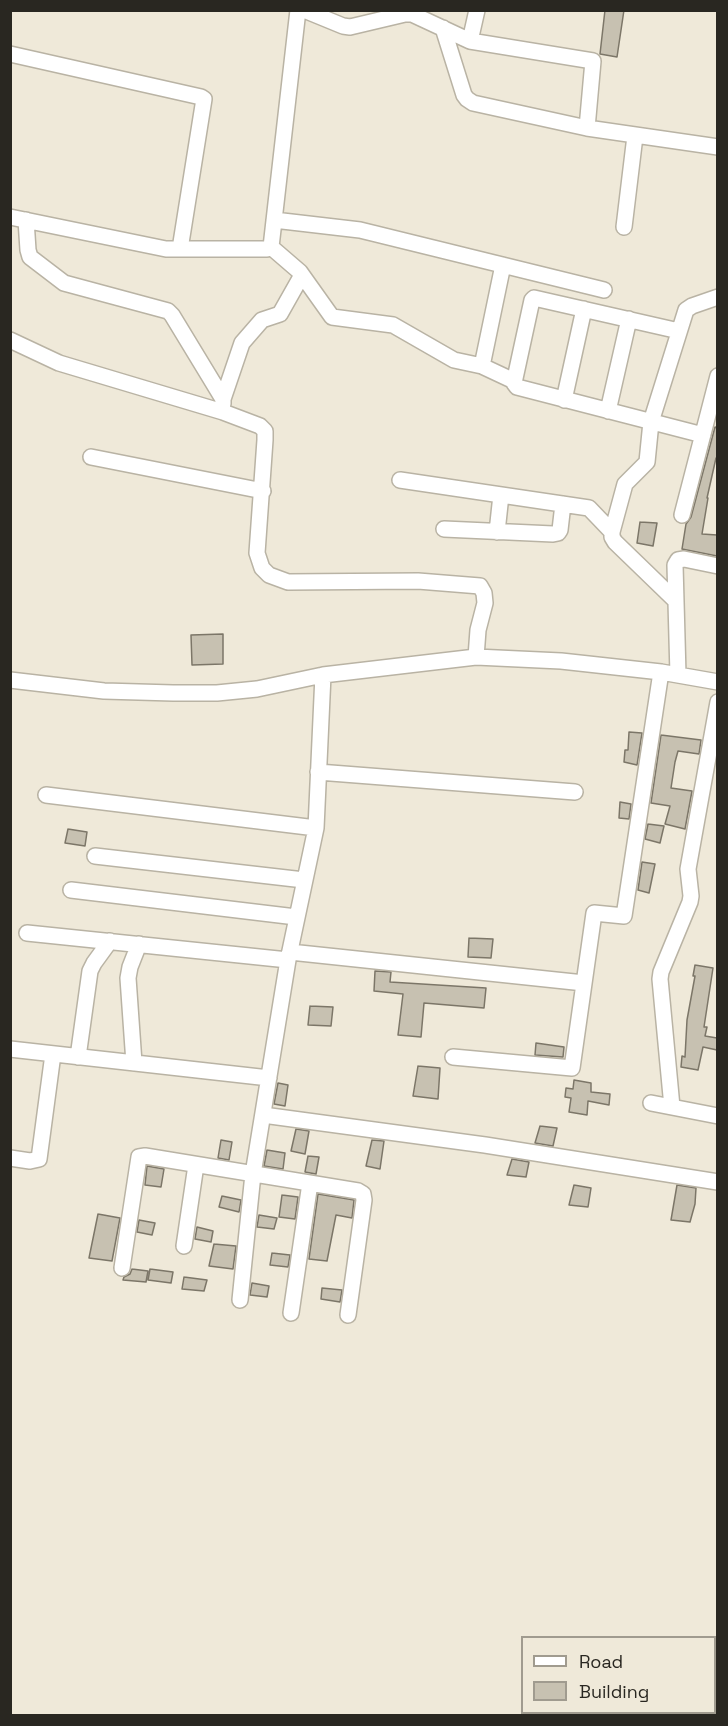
<!DOCTYPE html>
<style>
body{margin:0}
#map{position:relative;width:728px;height:1726px;overflow:hidden;background:#efe9d9;font-family:"Space Grotesk",sans-serif}
canvas{display:block}
.frame{position:absolute;inset:0;border:12px solid #292721;pointer-events:none}
.legend{position:absolute;left:521px;top:1636px;width:195px;height:78px;box-sizing:border-box;background:#efe9d9;border:2px solid #a09b8f;margin:0;padding:8px 10px;list-style:none;font-size:18px;color:#292721}
.legend li{display:flex;align-items:center;gap:12px;height:30px}
.legend b{width:30px;border:2px solid #a09b8f}
</style>
<div id="map">
<canvas width="728" height="1726"></canvas>
<div class="frame"></div>
<ul class="legend">
<li><b style="height:8px;background:#fff"></b>Road</li>
<li><b style="height:16px;background:#c7c1b1"></b>Building</li>
</ul>
</div>
<script>
const ctx = document.querySelector('canvas').getContext('2d');
ctx.lineJoin = 'round';
function paint(path, color) {
  ctx.fillStyle = color;
  ctx.fill(path, 'evenodd');
}
function shape(rows) {
  const path = new Path2D();
  for (const r of rows) {
    path.moveTo(r[0], r[1]);
    for (let i = 2; i < r.length; i += 2) path.lineTo(r[i], r[i + 1]);
  }
  return path;
}
function stroke(path, color, width, dash) {
  ctx.strokeStyle = color;
  ctx.lineWidth = width;
  ctx.lineCap = dash ? 'butt' : 'round';
  ctx.setLineDash(dash || []);
  ctx.stroke(path);
}
const building = shape([
 [605,10,624,10,617,57,600,54,605,10],
 [715,427,717,428,717,459,716,458,707,498,708,498,702,534,717,535,717,556,682,549,686,524,691,517,715,427],
 [640,522,657,523,653,546,637,543,640,522],
 [223,634,223,664,192,665,191,635,223,634],
 [629,732,642,733,637,765,624,762,625,750,628,750,629,732],
 [661,735,701,740,699,754,678,751,675,762,671,788,692,791,685,829,665,824,670,806,651,803,661,735],
 [620,802,631,804,629,819,619,818,620,802],
 [648,824,664,826,660,843,645,839,648,824],
 [68,829,87,832,85,846,65,843,68,829],
 [642,862,655,864,649,893,638,890,642,862],
 [469,938,493,939,491,958,468,957,469,938],
 [695,965,713,968,704,1027,707,1027,705,1036,717,1038,717,1050,703,1047,698,1070,681,1067,682,1056,685,1057,687,1020,695,976,693,976,695,965],
 [375,971,391,972,390,982,486,988,484,1008,424,1003,421,1037,398,1035,403,994,374,991,375,971],
 [310,1006,333,1007,331,1026,308,1025,310,1006],
 [536,1043,564,1047,563,1057,535,1055,536,1043],
 [418,1066,440,1068,438,1099,413,1096,418,1066],
 [574,1080,591,1083,591,1092,610,1094,609,1105,588,1101,587,1115,569,1112,571,1098,565,1097,566,1088,573,1089,574,1080],
 [278,1083,288,1085,285,1106,274,1104,278,1083],
 [540,1126,557,1128,553,1146,535,1143,540,1126],
 [296,1129,309,1131,305,1154,291,1151,296,1129],
 [221,1140,232,1142,229,1160,218,1158,221,1140],
 [372,1140,384,1141,380,1169,366,1166,372,1140],
 [267,1150,285,1153,283,1169,264,1166,267,1150],
 [308,1156,319,1157,316,1174,305,1172,308,1156],
 [512,1159,529,1162,526,1177,507,1175,512,1159],
 [147,1166,164,1169,161,1187,145,1185,147,1166],
 [574,1185,591,1188,588,1207,569,1205,574,1185],
 [677,1185,696,1188,695,1204,690,1222,671,1220,677,1185],
 [318,1194,354,1200,352,1218,336,1215,327,1261,309,1259,318,1194],
 [282,1195,298,1197,295,1219,279,1217,282,1195],
 [222,1196,241,1200,239,1212,219,1207,222,1196],
 [98,1214,120,1218,112,1261,89,1258,98,1214],
 [259,1215,277,1218,274,1229,257,1227,259,1215],
 [139,1220,155,1223,152,1235,137,1232,139,1220],
 [197,1227,213,1231,211,1242,195,1239,197,1227],
 [214,1244,236,1246,233,1269,209,1266,214,1244],
 [272,1253,290,1255,288,1267,270,1265,272,1253],
 [132,1269,148,1271,146,1282,123,1280,124,1277,130,1274,132,1269],
 [150,1269,173,1272,171,1283,148,1280,150,1269],
 [184,1277,207,1280,204,1291,182,1289,184,1277],
 [252,1283,269,1286,267,1297,250,1295,252,1283],
 [322,1288,342,1290,340,1302,321,1299,322,1288]
]);
paint(building, '#c7c1b1');
stroke(building, '#7c7668', 1.5);
const minor = shape([
 [304,10,343,26,350,27,405,14,412,14,470,41],
 [477,10,470,41,593,61,587,128,718,147],
 [443,28,464,95,467,99,473,103,587,128],
 [10,54,201,97,204,99,180,249],
 [10,217,166,249,267,249,271,247,298,10],
 [26,220,28,250,30,257,64,283,168,311,172,315,223,399],
 [274,220,360,230,604,290],
 [624,227,635,136],
 [271,247,300,272,332,317,393,325,454,360,482,366],
 [503,265,482,366,514,381],
 [679,331,534,298,532,300,514,383,517,387,703,435],
 [10,340,59,363,223,412,260,426,265,431,265,440,257,553,262,568,269,575,288,582,418,581,480,586,484,593,485,603,478,630,476,657],
 [564,400,584,309],
 [223,404,223,399,242,343,262,320,280,314,302,275],
 [608,411,629,319],
 [91,457,263,491],
 [400,480,589,508,612,532],
 [682,515,718,376],
 [444,529,553,534,558,533,560,530,563,504],
 [497,532,501,495],
 [676,601,615,542,612,537,612,532,625,484,647,462,651,422,686,310,692,306,718,297],
 [678,675,675,565,678,560,684,559,718,566],
 [10,680,104,691,173,693,217,693,257,689,323,675,476,657,561,661,661,672,718,682],
 [318,772,575,792],
 [46,795,316,828],
 [95,856,304,880],
 [71,890,296,917],
 [27,933,288,960],
 [290,952,584,983],
 [10,1049,269,1078],
 [78,1057,90,971,94,963,110,941],
 [453,1057,572,1068,594,913,624,916,661,672],
 [134,1063,128,978,130,967,139,944],
 [651,1103,718,1116],
 [672,1107,660,979,661,972,690,902,691,896,688,869,718,702],
 [263,1115,485,1145,718,1182],
 [10,1158,30,1161,39,1159,53,1054],
 [184,1246,196,1165],
 [122,1268,139,1157,145,1156,358,1191,363,1194,364,1200,348,1315],
 [240,1300,253,1174,288,960,316,828,323,675],
 [291,1313,310,1183]
]);
stroke(minor, '#b9b3a4', 18);
stroke(minor, '#fff', 15);
</script>
